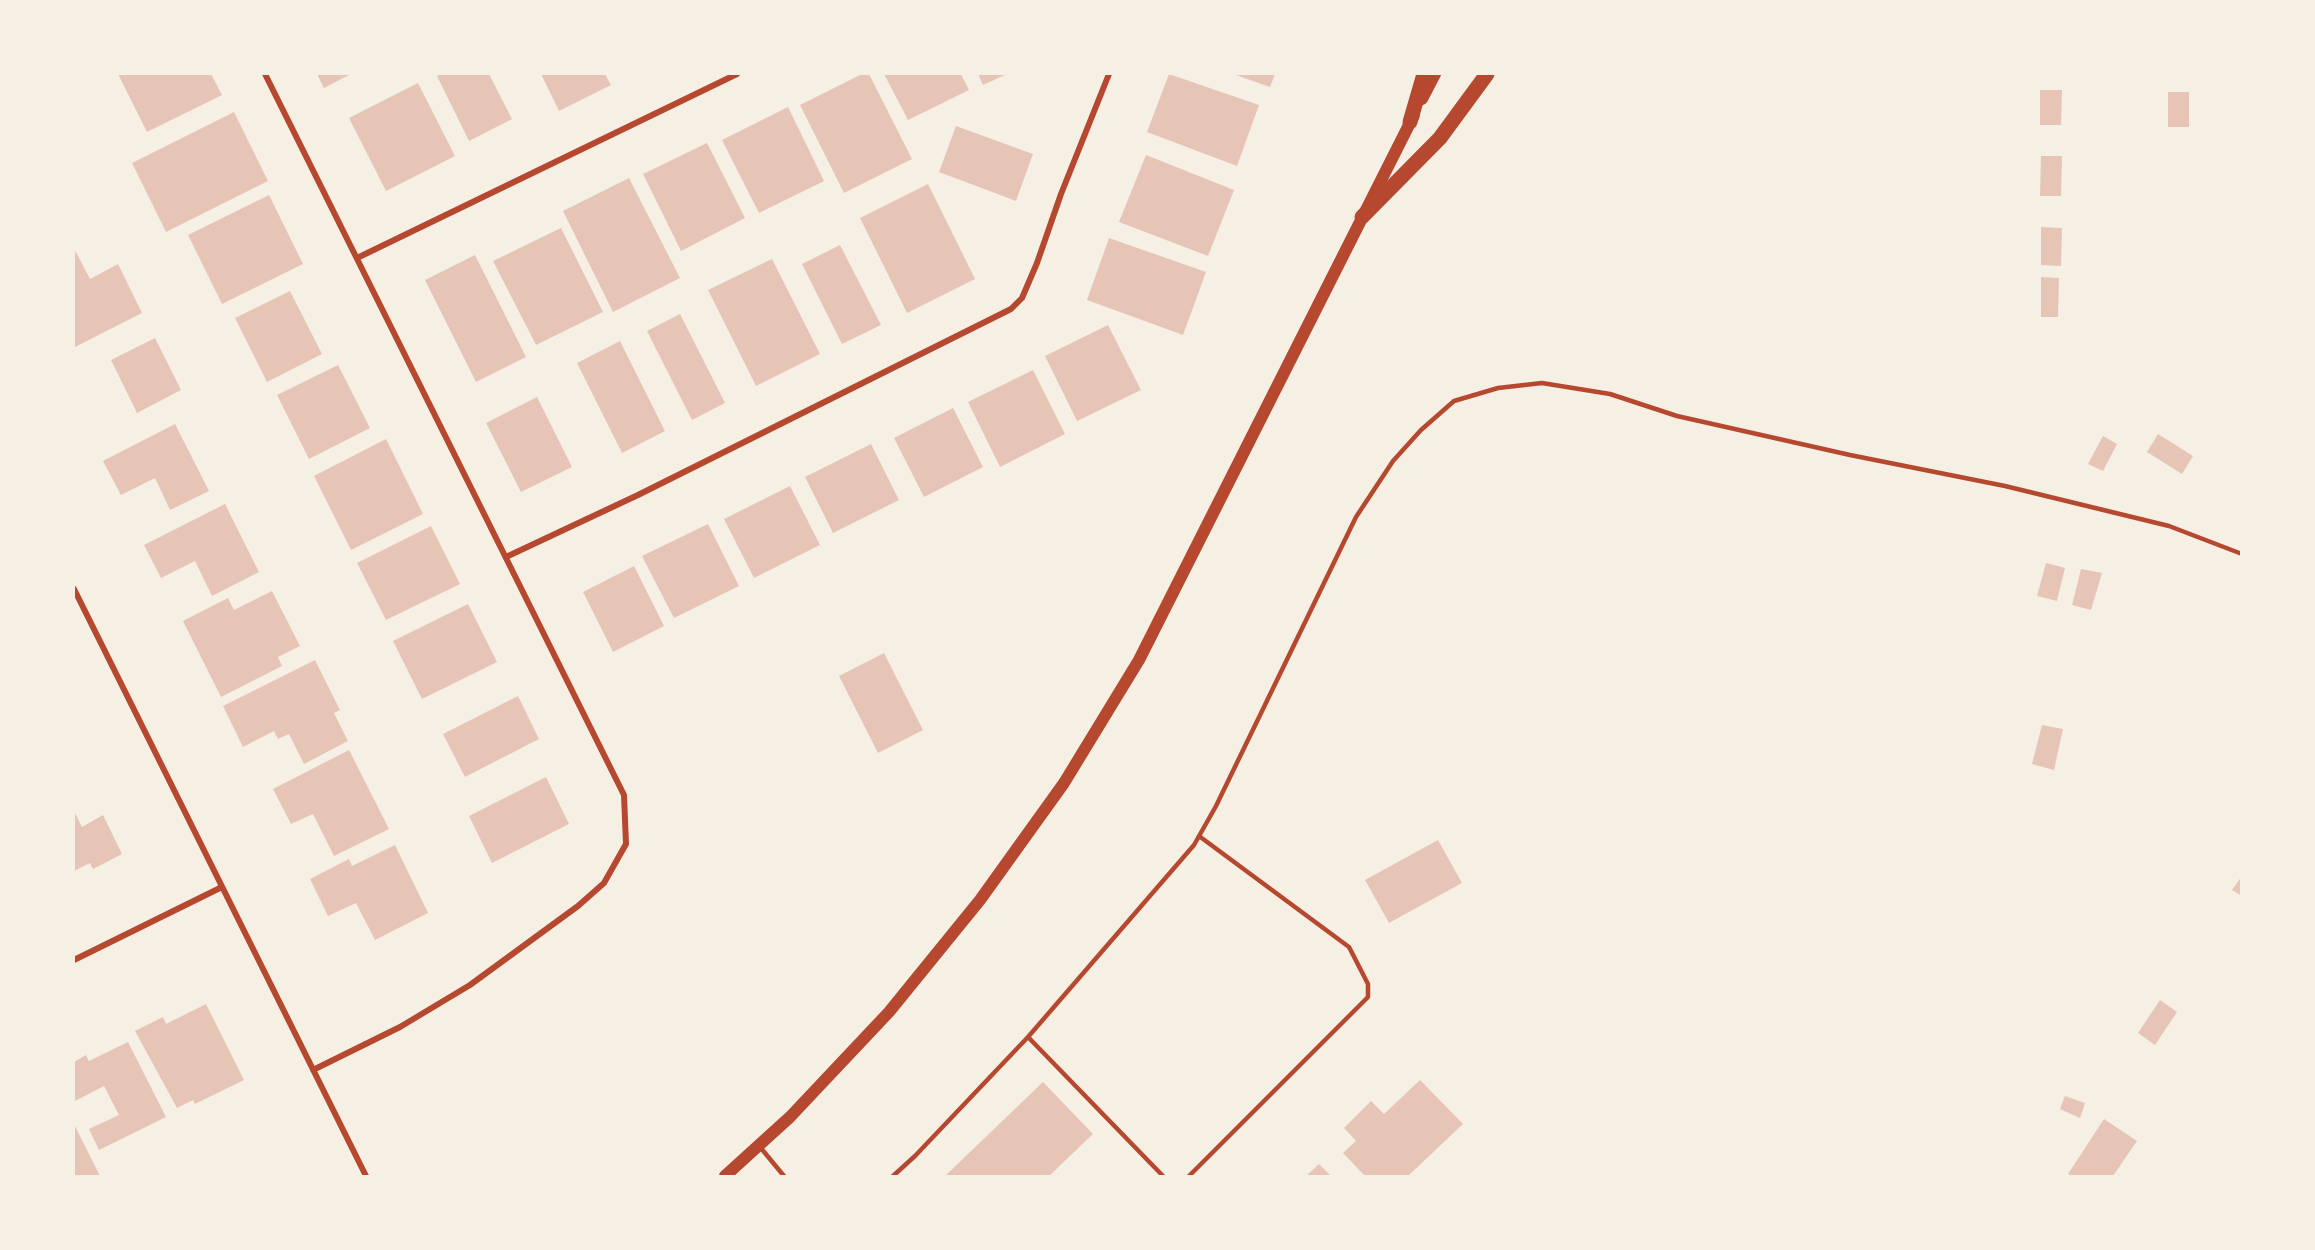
<!DOCTYPE html>
<style>
body{margin:0}
#map{position:relative;width:2315px;height:1250px;overflow:hidden;background:#f6efe4;font-family:"Roboto Condensed",sans-serif}
canvas{display:block}
.frame{position:absolute;inset:0;border:75px solid #f6efe4;pointer-events:none}
</style>
<div id="map">
<canvas width="2315" height="1250"></canvas>
<div class="frame"></div>
</div>
<script>
const ctx = document.querySelector('canvas').getContext('2d');
ctx.lineJoin = 'round';
function paint(path, color) {
  ctx.fillStyle = color;
  ctx.fill(path, 'evenodd');
}
function shape(rows) {
  const path = new Path2D();
  for (const r of rows) {
    path.moveTo(r[0], r[1]);
    for (let i = 2; i < r.length; i += 2) path.lineTo(r[i], r[i + 1]);
  }
  return path;
}
function stroke(path, color, width, dash) {
  ctx.strokeStyle = color;
  ctx.lineWidth = width;
  ctx.lineCap = dash ? 'butt' : 'round';
  ctx.setLineDash(dash || []);
  ctx.stroke(path);
}
paint(shape([
 [118,74,211,74,222,95,147,132],
 [317,74,351,74,324,88],
 [441,74,489,74,512,119,469,141,437,76],
 [541,74,605,74,611,85,559,111],
 [862,74,869,74,912,159,844,193,800,105],
 [884,74,961,74,969,90,908,120],
 [978,74,1007,74,983,85],
 [1169,74,1259,105,1237,166,1147,132],
 [1233,74,1275,74,1270,87],
 [418,83,455,156,386,191,349,118],
 [2040,90,2062,90,2061,125,2040,125],
 [2168,92,2189,92,2189,127,2168,127],
 [788,107,824,181,759,213,722,140],
 [234,112,268,181,166,232,132,163],
 [956,126,1033,154,1016,201,939,172],
 [707,143,745,218,681,251,643,174],
 [1146,155,1234,190,1208,256,1119,222],
 [2041,156,2062,156,2061,196,2040,196],
 [629,178,680,278,613,312,563,211],
 [928,184,975,279,907,313,860,218],
 [269,195,303,264,222,304,188,235],
 [2041,227,2062,228,2061,266,2041,265],
 [561,228,603,312,536,345,493,261],
 [1109,238,1206,272,1183,335,1087,300],
 [840,245,881,325,842,344,802,264],
 [76,252,90,279,118,264,142,313,75,347,74,253],
 [475,255,526,357,476,382,425,280],
 [772,259,820,354,756,386,708,290],
 [2041,277,2059,278,2058,317,2041,317],
 [290,291,322,354,267,382,235,318],
 [680,314,725,403,692,420,647,331],
 [1108,325,1141,390,1077,421,1045,356],
 [155,338,181,390,137,413,111,360],
 [620,341,665,431,622,453,577,363],
 [338,365,370,428,309,459,277,395],
 [1033,370,1065,434,1000,467,968,402],
 [537,397,572,467,521,492,486,423],
 [953,408,983,467,924,497,894,438],
 [175,424,209,491,170,510,155,478,121,495,103,461],
 [2158,434,2193,456,2182,474,2147,452],
 [2103,436,2117,444,2103,471,2088,464],
 [386,439,423,514,351,550,314,476],
 [871,444,899,500,833,533,805,477],
 [790,486,820,545,754,578,724,519],
 [225,504,259,572,212,596,195,561,161,578,144,545],
 [708,524,739,586,674,618,642,556],
 [431,526,460,584,386,620,357,563],
 [2046,563,2065,568,2057,601,2037,596],
 [634,566,664,626,613,652,583,592],
 [2081,569,2102,573,2091,610,2072,605],
 [272,591,300,646,278,657,282,666,221,697,183,621,228,598,234,610],
 [468,604,497,662,422,699,393,641],
 [884,653,923,730,878,753,839,676],
 [315,660,340,710,334,713,348,741,304,764,289,734,278,739,274,731,243,747,223,706],
 [518,696,539,739,465,777,443,734],
 [2042,725,2063,729,2054,770,2032,764],
 [349,750,389,829,334,856,313,814,291,824,273,789],
 [546,777,569,824,492,863,469,816],
 [74,811,82,827,103,815,122,854,93,869,90,863,74,871],
 [1438,840,1462,883,1389,923,1365,880],
 [395,845,428,913,375,940,356,903,328,916,310,879,349,859,352,866],
 [2242,876,2242,896,2232,890],
 [2160,1000,2177,1012,2155,1045,2138,1033],
 [206,1004,244,1080,195,1104,193,1100,177,1108,135,1031,163,1017,166,1024],
 [128,1042,166,1117,99,1150,89,1129,119,1115,104,1086,75,1101,74,1062,86,1055,89,1061],
 [1420,1080,1463,1124,1408,1176,1365,1176,1343,1153,1356,1141,1344,1128,1371,1101,1384,1114],
 [1043,1082,1093,1134,1049,1176,945,1176],
 [2065,1096,2085,1103,2080,1118,2060,1109],
 [2104,1119,2137,1141,2113,1176,2072,1176,2068,1174],
 [74,1124,100,1176,74,1176],
 [1319,1164,1331,1176,1306,1176]
]), '#e6c5b7');
stroke(shape([
 [1028,1037,1163,1176],
 [760,1147,784,1176],
 [893,1176,915,1156,1028,1037,1194,845,1216,806,1356,517,1393,461,1421,430,1454,401,1498,388,1542,383,1610,394,1677,416,1850,455,2005,486,2169,526,2242,554],
 [1189,1176,1368,997,1368,984,1349,947,1199,836]
]), '#b5482f', 4.5);
stroke(shape([
 [265,74,624,795,626,844,604,883,578,906,470,985,400,1027,313,1070],
 [357,258,737,74],
 [506,557,638,495,1011,309,1022,298,1037,263,1061,194,1109,74],
 [74,589,366,1176],
 [74,960,222,887]
]), '#b5482f', 6);
stroke(shape([
 [1422,99,1435,74],
 [725,1176,790,1117,889,1012,980,900,1064,783,1139,660,1414,115]
]), '#b5482f', 12);
stroke(shape([
 [1410,122,1424,74],
 [1362,217,1440,138,1487,74]
]), '#b5482f', 15);
</script>
